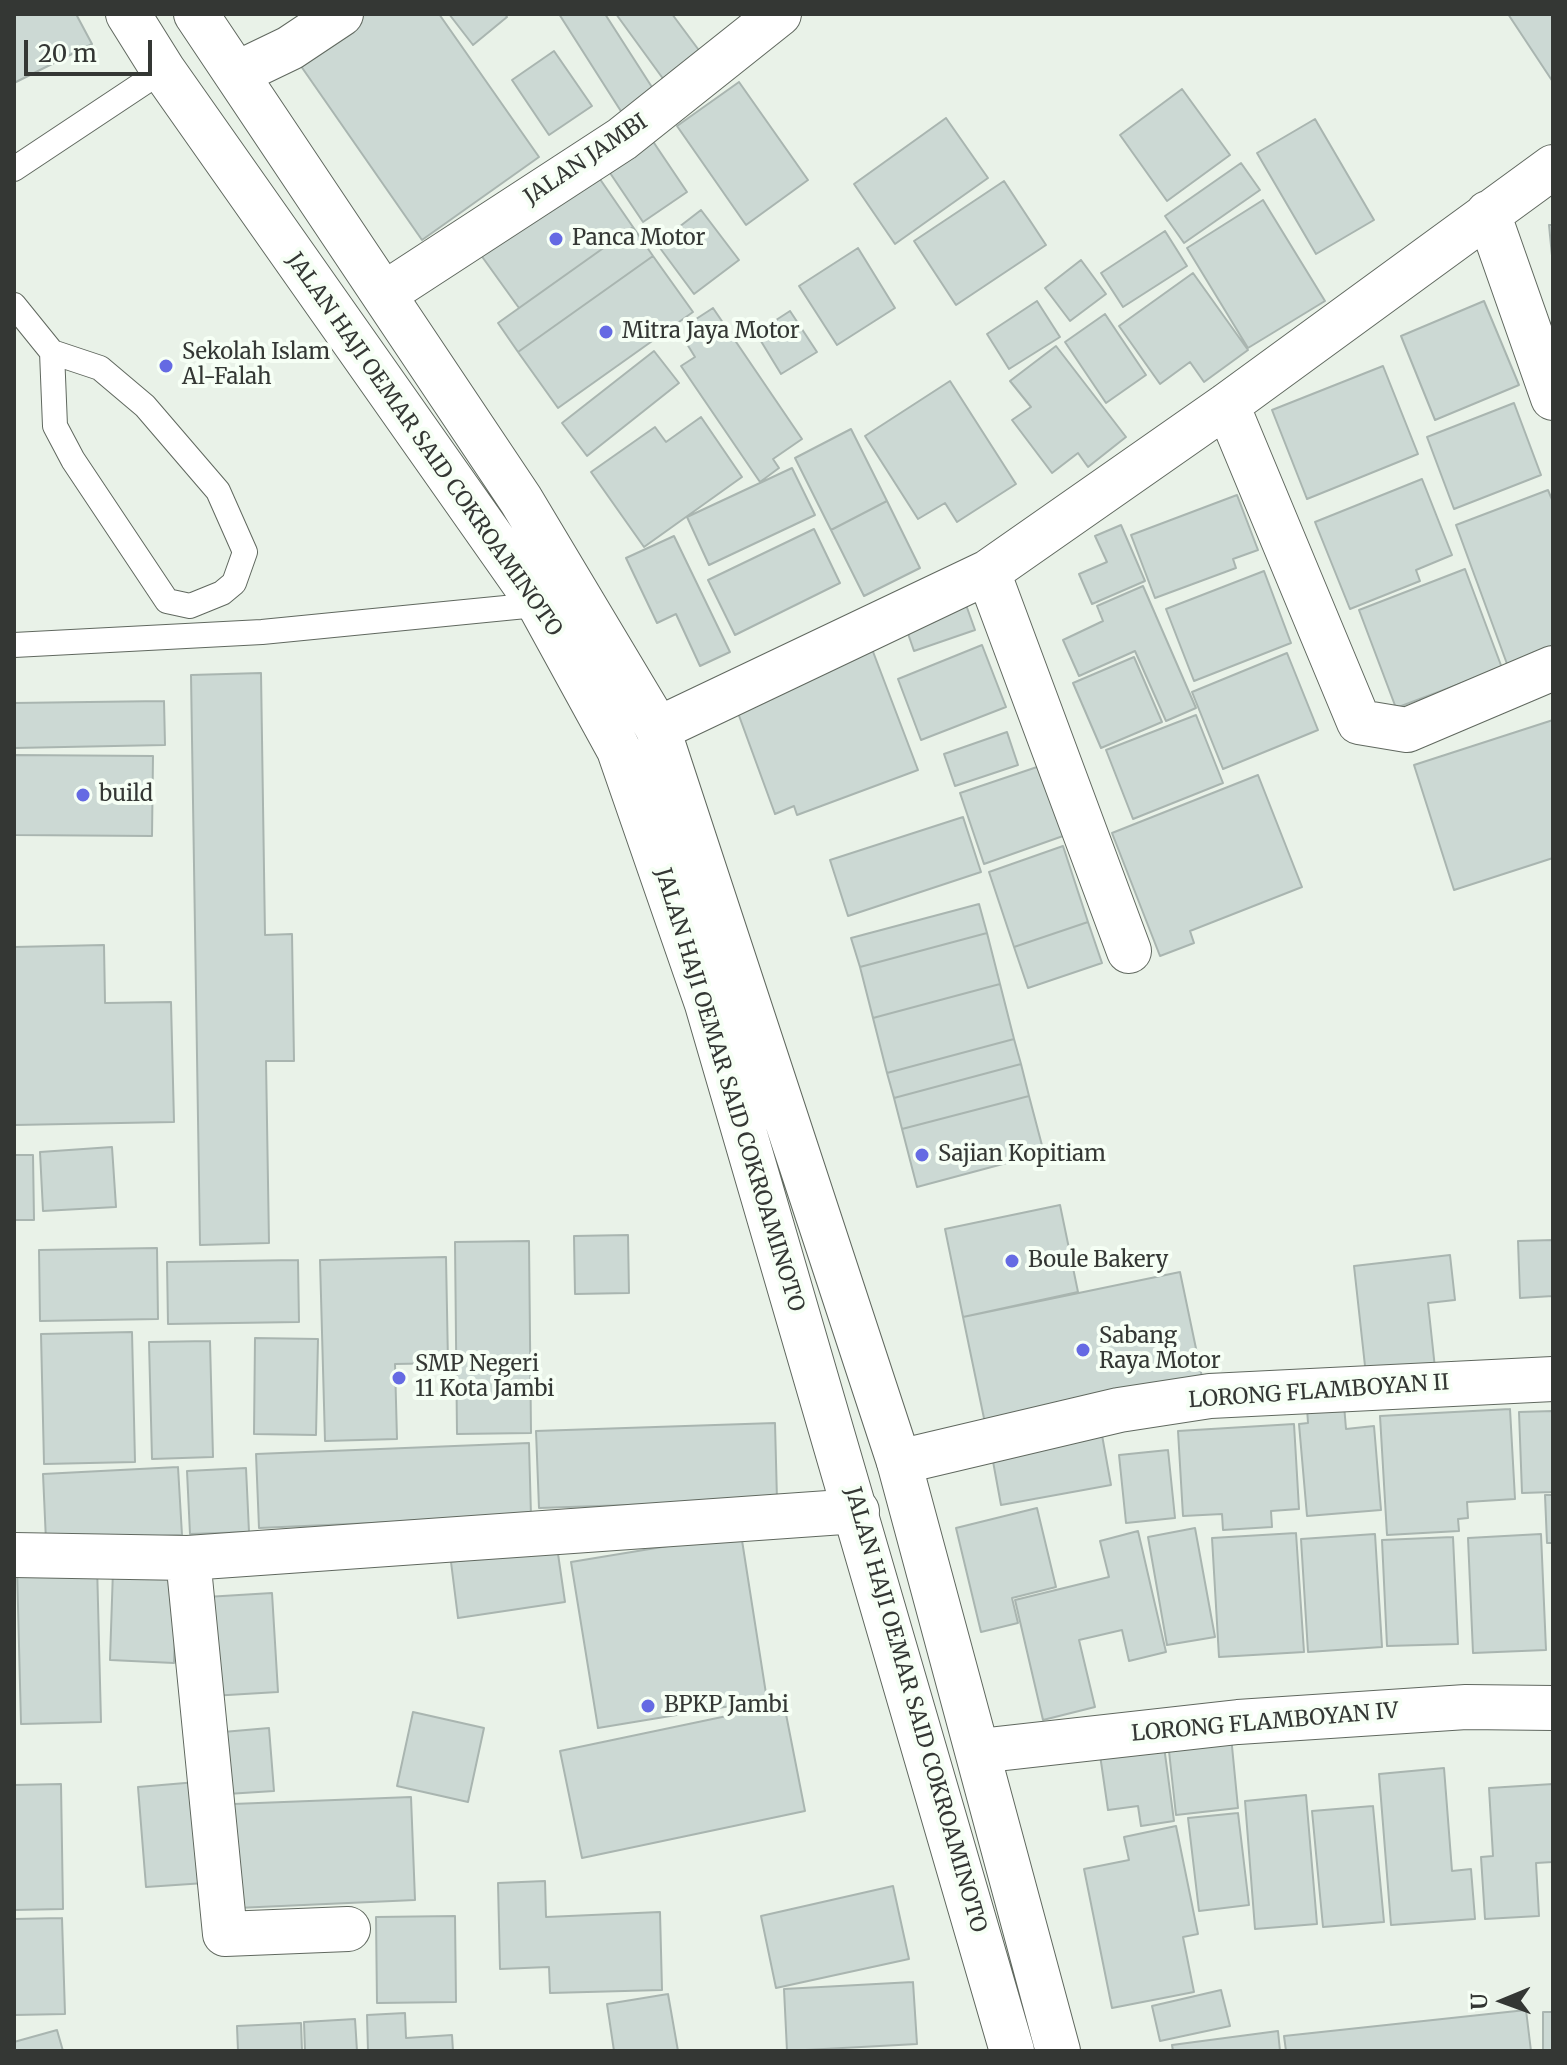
<!DOCTYPE html>
<style>
body{margin:0}
#map{position:relative;width:1567px;height:2065px;overflow:hidden;background:#e9f2e8;font-family:Merriweather,serif}
canvas{display:block}
.frame{position:absolute;inset:0;border:16px solid #343734;pointer-events:none}
.north{position:absolute;left:1463px;top:1961px;width:80px;height:80px;-webkit-text-stroke:6px #f6fff5;paint-order:stroke;rotate:269deg;font-size:22px;font-weight:700;line-height:32px;text-align:center;color:#343734}
.north::after{content:'';display:block;margin:auto;width:28px;height:36px;background:#343734;clip-path:polygon(50% 0,100% 100%,50% 72%,0 100%)}
.scale{position:absolute;left:24px;top:40px;width:128px;height:36px;box-sizing:border-box;border:4px solid #343734;border-top:0;padding-left:10px;font-size:24px;line-height:28px;white-space:nowrap;color:#343734;-webkit-text-stroke:6px #f6fff5;paint-order:stroke}
</style>
<div id="map">
<canvas width="1567" height="2065"></canvas>
<div class="frame"></div>
<div class="north">U</div>
<div class="scale">20 m</div>
</div>
<script>
const ctx = document.querySelector('canvas').getContext('2d');
ctx.lineJoin = 'round';
function paint(path, color) {
  ctx.fillStyle = color;
  ctx.fill(path, 'evenodd');
}
function shape(rows) {
  const path = new Path2D();
  for (const r of rows) {
    path.moveTo(r[0], r[1]);
    for (let i = 2; i < r.length; i += 2) path.lineTo(r[i], r[i + 1]);
  }
  return path;
}
function stroke(path, color, width, dash) {
  ctx.strokeStyle = color;
  ctx.lineWidth = width;
  ctx.lineCap = dash ? 'butt' : 'round';
  ctx.setLineDash(dash || []);
  ctx.stroke(path);
}
function write(font, color, halo, rows, align = 'center') {
  ctx.font = font + ' Merriweather,serif';
  ctx.lineWidth = 8;
  ctx.setLineDash([]);
  ctx.textBaseline = 'middle';
  ctx.strokeStyle = halo;
  ctx.fillStyle = color;
  for (const [text, x, y, turn = 0] of rows) {
    ctx.save();
    ctx.translate(x, y);
    ctx.rotate((+turn || 0) * Math.PI / 180);
    ctx.textAlign = isNaN(turn) ? turn : align;
    if (halo) ctx.strokeText(text, 0, 0);
    ctx.fillText(text, 0, 0);
    ctx.restore();
  }
}
const building = shape([
 [14,14,76,14,92,44,14,83,14,14],
 [361,14,439,14,539,157,422,240,296,59,361,14],
 [449,14,505,14,507,17,473,45,449,14],
 [559,14,605,14,657,95,624,116,559,14],
 [616,14,672,14,701,53,664,80,616,14],
 [1508,14,1553,14,1553,82,1508,14],
 [554,51,592,106,549,135,512,80,554,51],
 [739,82,808,180,746,225,677,126,739,82],
 [1182,89,1230,155,1167,201,1120,135,1182,89],
 [946,118,988,178,895,244,854,184,946,118],
 [1315,119,1374,220,1316,254,1257,153,1315,119],
 [646,131,687,192,643,222,602,161,646,131],
 [1241,163,1260,190,1184,243,1165,216,1241,163],
 [593,169,633,227,519,308,478,251,593,169],
 [1004,181,1046,245,956,305,914,241,1004,181],
 [1263,200,1325,301,1248,348,1187,248,1263,200],
 [701,210,739,260,694,294,657,244,701,210],
 [1549,225,1553,225,1553,266,1549,225],
 [633,227,653,256,518,352,498,323,633,227],
 [1165,231,1187,266,1123,307,1101,273,1165,231],
 [858,248,895,308,837,345,799,286,858,248],
 [653,256,693,312,558,408,518,352,653,256],
 [1081,260,1106,294,1070,321,1045,288,1081,260],
 [1193,273,1248,350,1204,382,1190,362,1160,384,1119,326,1193,273],
 [1037,301,1060,337,1009,369,987,334,1037,301],
 [1484,301,1519,385,1435,420,1401,336,1484,301],
 [713,308,802,439,773,459,779,468,760,482,681,366,695,357,687,344,702,334,693,321,713,308],
 [790,311,817,352,781,374,756,333,790,311],
 [1105,314,1146,375,1106,403,1065,342,1105,314],
 [1056,346,1126,437,1088,467,1078,453,1052,473,1012,420,1031,407,1010,381,1056,346],
 [654,351,679,383,587,456,562,423,654,351],
 [1383,366,1418,454,1307,499,1272,410,1383,366],
 [950,381,1016,484,957,522,945,503,918,519,865,436,950,381],
 [1514,403,1541,475,1454,509,1427,437,1514,403],
 [701,417,742,477,644,547,591,472,655,427,666,442,701,417],
 [851,429,887,501,831,530,795,458,851,429],
 [792,468,815,515,709,565,687,517,792,468],
 [1422,479,1452,555,1416,570,1420,581,1350,609,1315,522,1422,479],
 [1548,490,1553,502,1553,656,1510,672,1456,525,1548,490],
 [1237,495,1258,550,1233,559,1236,568,1155,598,1131,535,1237,495],
 [887,501,920,568,864,596,831,530,887,501],
 [1121,525,1145,581,1092,604,1079,574,1107,562,1095,536,1121,525],
 [814,529,840,583,735,635,708,580,814,529],
 [674,536,730,652,700,666,676,614,657,623,626,558,674,536],
 [1465,569,1502,668,1396,708,1359,610,1465,569],
 [1264,571,1291,643,1194,681,1166,609,1264,571],
 [1143,586,1196,708,1166,721,1135,651,1079,676,1063,640,1103,621,1097,606,1143,586],
 [965,602,975,630,914,651,904,622,965,602],
 [982,645,1006,707,921,740,898,679,982,645],
 [872,649,918,770,797,815,794,806,775,814,734,702,872,649],
 [1287,653,1318,730,1223,769,1192,692,1287,653],
 [1134,657,1162,722,1101,748,1073,683,1134,657],
 [261,673,265,935,292,934,294,1061,266,1061,269,1243,200,1245,191,675,261,673],
 [164,701,165,745,14,748,14,703,164,701],
 [1196,715,1223,783,1133,819,1106,750,1196,715],
 [1553,720,1553,858,1454,890,1414,765,1553,720],
 [1007,732,1018,765,955,786,944,754,1007,732],
 [14,755,153,756,152,836,14,835,14,755],
 [1040,766,1063,836,984,864,960,793,1040,766],
 [1258,775,1302,887,1190,931,1194,943,1160,956,1112,833,1258,775],
 [963,817,981,872,848,916,830,860,963,817],
 [1063,846,1088,922,1014,947,989,872,1063,846],
 [979,904,987,933,860,967,851,938,979,904],
 [1088,922,1102,963,1028,988,1014,947,1088,922],
 [987,933,1000,984,873,1018,860,967,987,933],
 [104,945,105,1003,171,1002,174,1122,14,1125,14,947,104,945],
 [1000,984,1014,1039,887,1073,873,1018,1000,984],
 [1014,1039,1021,1064,894,1098,887,1073,1014,1039],
 [1021,1064,1029,1096,902,1129,894,1098,1021,1064],
 [1029,1096,1044,1153,917,1187,902,1129,1029,1096],
 [112,1147,116,1207,43,1211,40,1152,112,1147],
 [14,1155,33,1155,34,1220,14,1220,14,1155],
 [1060,1205,1078,1292,963,1317,945,1229,1060,1205],
 [628,1235,629,1293,575,1294,574,1236,628,1235],
 [1553,1240,1553,1306,1553,1296,1520,1298,1518,1241,1553,1240],
 [529,1241,531,1433,457,1434,455,1242,529,1241],
 [157,1248,158,1319,40,1321,39,1250,157,1248],
 [1450,1255,1455,1300,1428,1303,1435,1368,1366,1375,1354,1266,1450,1255],
 [446,1257,448,1363,395,1364,397,1439,325,1441,320,1260,446,1257],
 [298,1260,299,1322,168,1324,167,1262,298,1260],
 [1180,1272,1203,1382,986,1428,963,1317,1180,1272],
 [132,1332,135,1462,44,1464,41,1334,132,1332],
 [255,1338,318,1339,316,1435,254,1434,255,1338],
 [210,1341,213,1457,152,1459,149,1342,210,1341],
 [1344,1405,1346,1429,1374,1426,1381,1510,1307,1516,1299,1424,1308,1423,1307,1408,1344,1405],
 [1510,1409,1515,1499,1467,1502,1468,1518,1458,1519,1459,1531,1387,1535,1380,1416,1510,1409],
 [1553,1411,1553,1492,1522,1493,1519,1412,1553,1411],
 [775,1423,777,1500,539,1508,536,1431,775,1423],
 [1100,1424,1111,1485,1001,1505,990,1445,1100,1424],
 [1294,1424,1299,1509,1271,1511,1272,1527,1223,1530,1222,1514,1183,1516,1178,1431,1294,1424],
 [529,1443,531,1516,259,1528,256,1454,529,1443],
 [1168,1450,1175,1518,1126,1523,1119,1455,1168,1450],
 [178,1467,182,1535,46,1541,43,1474,178,1467],
 [246,1468,249,1532,190,1534,187,1471,246,1468],
 [1545,1495,1553,1495,1553,1543,1547,1543,1545,1495],
 [1037,1508,1056,1587,1012,1598,1018,1623,981,1632,956,1528,1037,1508],
 [1195,1528,1215,1637,1167,1645,1148,1537,1195,1528],
 [1138,1531,1166,1652,1129,1661,1122,1630,1079,1640,1095,1707,1043,1720,1015,1600,1109,1577,1100,1541,1138,1531],
 [1296,1533,1304,1652,1219,1657,1212,1538,1296,1533],
 [741,1534,767,1700,598,1728,571,1562,741,1534],
 [1375,1534,1382,1647,1308,1652,1301,1539,1375,1534],
 [1541,1534,1546,1650,1473,1653,1468,1538,1541,1534],
 [1453,1537,1458,1644,1387,1646,1382,1540,1453,1537],
 [557,1547,565,1602,458,1618,451,1562,557,1547],
 [97,1564,101,1722,21,1724,17,1567,97,1564],
 [113,1570,177,1572,174,1663,110,1660,113,1570],
 [272,1593,278,1692,211,1696,206,1597,272,1593],
 [784,1704,805,1811,582,1858,560,1751,784,1704],
 [413,1712,484,1728,468,1802,397,1786,413,1712],
 [269,1728,274,1791,227,1794,223,1732,269,1728],
 [1231,1736,1238,1808,1176,1815,1168,1742,1231,1736],
 [1163,1739,1174,1821,1141,1826,1138,1806,1108,1810,1099,1748,1163,1739],
 [1444,1768,1452,1871,1471,1869,1475,1919,1391,1925,1379,1774,1444,1768],
 [197,1782,205,1883,146,1887,138,1787,197,1782],
 [61,1784,63,1909,14,1910,14,1785,61,1784],
 [1553,1784,1553,1862,1536,1863,1539,1916,1485,1919,1481,1857,1493,1856,1489,1788,1553,1784],
 [1306,1795,1317,1924,1255,1929,1245,1801,1306,1795],
 [411,1797,415,1900,237,1908,233,1804,411,1797],
 [1373,1806,1384,1922,1323,1927,1312,1811,1373,1806],
 [1238,1813,1249,1905,1199,1911,1188,1818,1238,1813],
 [1176,1826,1198,1934,1183,1937,1194,1992,1112,2008,1084,1869,1129,1860,1124,1837,1176,1826],
 [545,1881,546,1917,660,1912,662,1990,550,1993,549,1967,500,1969,498,1883,545,1881],
 [893,1886,909,1959,776,1988,761,1916,893,1886],
 [455,1916,456,2002,377,2003,376,1917,455,1916],
 [62,1918,65,2014,14,2015,14,1919,62,1918],
 [913,1982,917,2044,787,2051,784,1989,913,1982],
 [1221,1990,1230,2026,1160,2041,1152,2006,1221,1990],
 [668,1994,678,2051,614,2051,607,2004,668,1994],
 [1526,2010,1531,2051,1286,2051,1284,2036,1526,2010],
 [1543,2012,1553,2012,1553,2051,1543,2051,1543,2012],
 [405,2013,406,2038,452,2035,453,2051,368,2051,367,2015,405,2013],
 [355,2019,357,2051,305,2051,304,2022,355,2019],
 [301,2023,302,2051,238,2051,237,2026,301,2023],
 [57,2030,63,2051,14,2051,14,2042,57,2030],
 [1278,2031,1280,2051,1173,2051,1172,2045,1278,2031]
]);
paint(building, '#ccd9d4');
stroke(building, '#a9b5b0', 2);
const service = shape([
 [14,169,163,70],
 [14,305,52,352,100,368,145,406,218,491,245,552,234,583,222,593,190,606,167,601,73,460,55,426,52,352],
 [14,645,262,632,546,604]
]);
const minor = shape([
 [238,73,290,48,341,14],
 [1488,213,1553,398],
 [384,294,622,139,779,14],
 [1227,405,1359,722,1407,730,1553,668],
 [988,572,1129,951],
 [658,729,988,572,1227,405,1553,167],
 [899,1462,1119,1410,1210,1396,1553,1379],
 [14,1555,188,1558,857,1511],
 [188,1558,225,1934,348,1929],
 [979,1751,1238,1722,1466,1707,1553,1708]
]);
const secondary = shape([
 [128,14,163,70,540,606,619,750,707,1004,1012,2051],
 [196,14,521,500,658,729,899,1462,1058,2051]
]);
stroke(service, '#60685f', 26);
stroke(minor, '#60685f', 46);
stroke(secondary, '#60685f', 46);
stroke(service, '#fff', 24);
stroke(minor, '#fff', 44);
stroke(secondary, '#fff', 44);
for (const [x, y, r, color] of [
 [556,239,8,"#656ae3"],
 [606,332,8,"#656ae3"],
 [166,366,8,"#656ae3"],
 [83,795,8,"#656ae3"],
 [922,1155,8,"#656ae3"],
 [1012,1261,8,"#656ae3"],
 [1083,1350,8,"#656ae3"],
 [399,1378,8,"#656ae3"],
 [648,1706,8,"#656ae3"]
]) {
  const dot = new Path2D();
  dot.arc(x, y, r, 0, 2 * Math.PI);
  ctx.fillStyle = color;
  ctx.fill(dot);
  stroke(dot, '#f6fff5', 3);
}
write('22px', '#343734', '#f6fff5', [
 ["JALAN JAMBI",586,160,-34],
 ["JALAN HAJI OEMAR SAID COKROAMINOTO",424,445,55],
 ["JALAN HAJI OEMAR SAID COKROAMINOTO",729,1090,73],
 ["LORONG FLAMBOYAN II",1319,1392,-4],
 ["JALAN HAJI OEMAR SAID COKROAMINOTO",915,1710,74],
 ["LORONG FLAMBOYAN IV",1265,1723,-5]
]);
write('22px', '#343734', '#f6fff5', [
 ["Panca Motor",572,239],
 ["Mitra Jaya Motor",622,332],
 ["Sekolah Islam",182,353],
 ["Al-Falah",182,378],
 ["build",99,795],
 ["Sajian Kopitiam",938,1155],
 ["Boule Bakery",1028,1261],
 ["Sabang",1099,1337],
 ["Raya Motor",1099,1362],
 ["SMP Negeri",415,1365],
 ["11 Kota Jambi",415,1390],
 ["BPKP Jambi",664,1706]
], 'left');
</script>
